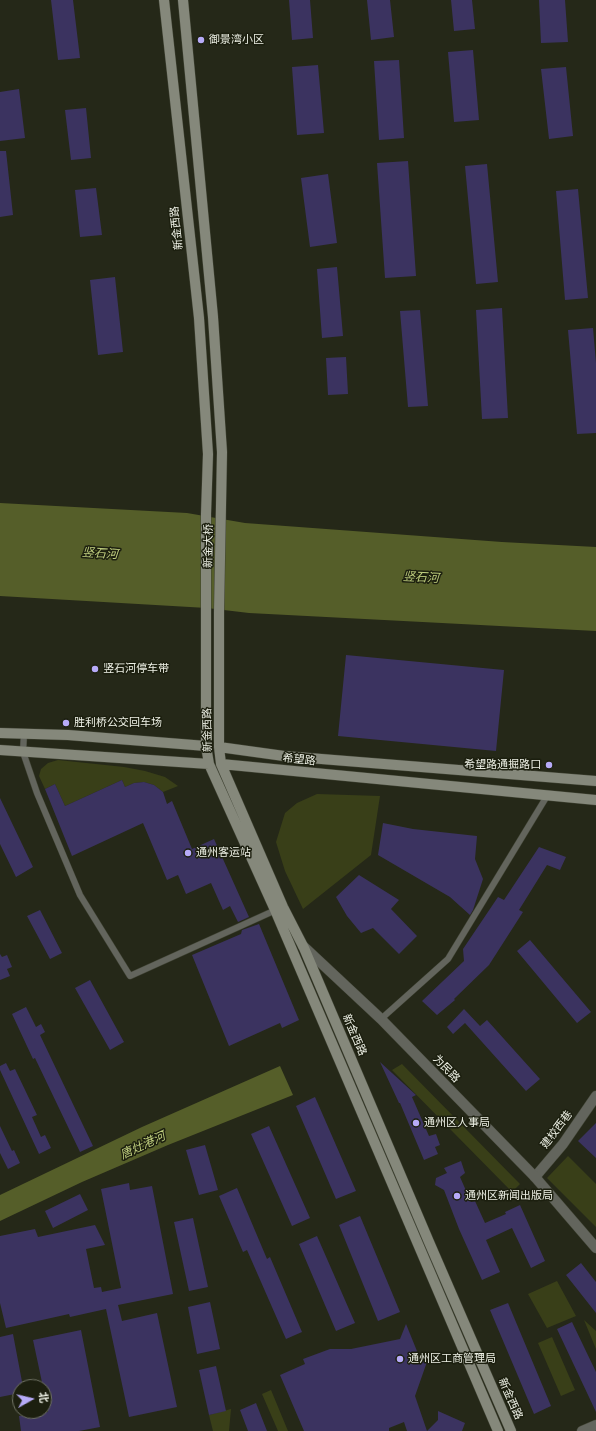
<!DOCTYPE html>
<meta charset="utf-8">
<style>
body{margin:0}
#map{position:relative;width:596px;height:1431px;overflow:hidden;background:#252818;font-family:Signika,"Noto Sans SC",sans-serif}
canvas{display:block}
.north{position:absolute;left:12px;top:1379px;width:40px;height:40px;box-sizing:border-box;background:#1c1f0f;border:1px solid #707365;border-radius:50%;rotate:82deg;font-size:11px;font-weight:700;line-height:16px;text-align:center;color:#edf0e5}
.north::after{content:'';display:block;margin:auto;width:14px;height:18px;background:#b7abf8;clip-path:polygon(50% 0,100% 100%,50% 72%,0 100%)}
</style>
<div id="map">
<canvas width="596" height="1431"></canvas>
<div class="north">北</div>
</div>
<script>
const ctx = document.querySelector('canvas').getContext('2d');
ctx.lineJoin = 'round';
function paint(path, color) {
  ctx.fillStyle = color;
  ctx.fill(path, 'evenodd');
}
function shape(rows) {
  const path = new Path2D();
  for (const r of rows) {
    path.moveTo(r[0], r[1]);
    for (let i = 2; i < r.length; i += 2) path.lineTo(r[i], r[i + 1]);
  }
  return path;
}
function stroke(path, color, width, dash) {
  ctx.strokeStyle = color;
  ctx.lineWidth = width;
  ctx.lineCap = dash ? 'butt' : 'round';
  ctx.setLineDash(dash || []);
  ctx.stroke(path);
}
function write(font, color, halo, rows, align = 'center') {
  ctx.font = font + ' Signika,"Noto Sans SC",sans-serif';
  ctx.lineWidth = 3;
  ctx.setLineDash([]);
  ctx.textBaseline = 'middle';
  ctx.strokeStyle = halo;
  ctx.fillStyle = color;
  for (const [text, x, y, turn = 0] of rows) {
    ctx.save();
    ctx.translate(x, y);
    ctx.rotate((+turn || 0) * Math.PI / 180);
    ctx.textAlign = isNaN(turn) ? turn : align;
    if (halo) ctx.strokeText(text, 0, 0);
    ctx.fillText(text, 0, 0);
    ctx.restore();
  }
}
paint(shape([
 [58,760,124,767,145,771,165,777,178,786,163,792,154,785,144,782,134,783,125,787,122,780,65,806,55,784,45,789,39,776,41,769,48,763],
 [317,794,380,796,371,855,303,909,285,871,276,842,285,813,297,803],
 [402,1064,520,1184,512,1192,392,1070],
 [568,1156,596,1184,596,1227,547,1178],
 [557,1281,576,1316,547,1328,528,1294],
 [584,1320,596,1331,596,1349],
 [552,1337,575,1390,561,1396,538,1343],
 [271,1390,288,1431,278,1431,262,1394],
 [231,1409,229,1431,213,1431,209,1415]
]), '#393f18');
paint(shape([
 [0,503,187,513,245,523,502,542,596,547,596,631,249,613,207,608,0,596],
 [280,1066,293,1095,168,1145,82,1182,0,1221,0,1195,142,1127]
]), '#555e29');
paint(shape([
 [51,0,73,0,80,58,58,60],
 [289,0,310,0,313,38,292,40],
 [367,0,390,0,394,37,371,40],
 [451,0,472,0,475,29,454,31],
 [539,0,565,0,568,42,541,43],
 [473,50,479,120,454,122,448,52],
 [399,60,404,138,379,140,374,61],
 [318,65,324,133,297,135,292,67],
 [566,67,573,136,549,139,541,69],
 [19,89,25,138,0,141,0,92],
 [86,108,91,158,71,160,65,110],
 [0,151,6,151,13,215,0,217],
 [408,161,416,276,385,278,377,163],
 [487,164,498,282,476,284,465,166],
 [328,174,337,243,310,247,301,178],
 [96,188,102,235,80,237,75,190],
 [578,189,588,298,565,300,556,191],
 [337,267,343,336,322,338,317,269],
 [115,277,123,352,98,355,90,280],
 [502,308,508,418,482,419,476,310],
 [420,310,428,406,408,407,400,311],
 [593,328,596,363,596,433,577,434,568,330],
 [346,357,348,394,328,395,326,358],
 [346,655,504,670,496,751,338,736],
 [122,780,125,787,134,783,144,782,154,785,163,792,167,804,172,801,192,849,214,839,249,917,238,922,230,906,223,910,211,883,186,894,178,875,167,880,143,823,72,856,45,789,55,784,65,806],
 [0,798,33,867,16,877,0,844],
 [383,823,413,829,477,836,475,859,483,879,473,910,470,915,450,897,378,855],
 [539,847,566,857,560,870,547,865,519,910,523,912,489,965,454,999,455,1000,437,1015,422,1001,464,961,463,949,498,897,504,900],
 [359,875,399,900,391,909,417,936,399,954,373,928,361,933,347,916,336,897],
 [40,910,62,953,50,959,27,916],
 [259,924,299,1020,282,1028,280,1023,229,1046,192,955,241,934,242,930],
 [530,940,591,1012,577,1023,517,951],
 [0,954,2,957,7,955,12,967,7,969,10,976,0,980],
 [90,980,124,1042,110,1050,75,988],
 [26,1007,36,1027,41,1024,45,1032,40,1035,93,1146,80,1152,35,1058,33,1059,12,1014],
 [464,1009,480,1026,487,1020,540,1079,526,1091,465,1023,453,1034,447,1027],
 [380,1062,416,1095,412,1097,429,1136,436,1134,440,1145,435,1147,438,1154,424,1160,400,1103,399,1103],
 [6,1063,10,1071,15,1069,37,1115,32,1117,41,1137,45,1135,51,1148,39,1154,0,1070,0,1066],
 [315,1097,356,1191,336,1199,296,1106],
 [596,1123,596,1158,578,1141],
 [0,1126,12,1151,14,1150,20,1163,8,1169,0,1153],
 [269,1126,310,1218,292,1226,251,1134],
 [205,1145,218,1190,199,1195,186,1150],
 [461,1161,465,1173,460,1177,471,1202,475,1201,485,1223,506,1214,505,1212,520,1205,545,1261,531,1268,512,1228,486,1240,500,1272,482,1280,459,1229,444,1190,435,1185,436,1178,447,1173,444,1168],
 [129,1183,130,1190,152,1186,173,1294,118,1305,122,1321,157,1313,177,1407,129,1417,106,1309,70,1317,69,1314,6,1328,0,1303,0,1236,35,1229,38,1237,95,1225,105,1245,86,1249,94,1288,101,1287,102,1292,121,1288,101,1189],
 [237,1188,267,1259,270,1257,302,1332,286,1339,247,1250,243,1252,219,1196],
 [80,1194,88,1210,53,1228,45,1211],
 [360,1216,400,1312,378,1321,339,1225],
 [193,1218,208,1287,189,1291,174,1222],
 [317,1236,355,1323,336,1331,299,1244],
 [581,1263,596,1282,596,1313,566,1275],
 [210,1302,220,1349,197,1354,188,1307],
 [508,1303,551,1406,534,1414,490,1310],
 [572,1322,596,1372,596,1412,557,1329],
 [406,1324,419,1356,428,1359,415,1396,427,1431,407,1431,404,1422,389,1428,389,1431,304,1431,280,1375,305,1364,303,1359,330,1349,351,1349,400,1339],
 [81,1330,100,1427,79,1431,21,1431,19,1416,48,1412,44,1394,44,1387,43,1387,33,1340],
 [13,1334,23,1387,20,1387,20,1393,0,1397,0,1337],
 [216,1366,226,1411,209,1415,199,1370],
 [256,1403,267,1431,248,1431,240,1410],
 [438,1411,465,1423,462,1431,427,1431,438,1420]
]), '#3b3360');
const service = shape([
 [24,734,23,752,37,793,80,895,130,976,278,909],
 [381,1019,448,959,547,796]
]);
const minor = shape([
 [535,1177,563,1144,596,1096]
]);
const tertiary = shape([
 [303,946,381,1019,535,1177,596,1248],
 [582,1431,596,1425]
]);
const secondary = shape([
 [164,0,199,318,208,454,206,514,206,746,209,764,275,910,498,1431],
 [183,0,213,317,222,452,219,612,219,747,221,764,283,907,304,948,429,1242,511,1431],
 [0,733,68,735,206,746],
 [219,747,284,756,596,781],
 [0,750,209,764],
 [221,764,596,800]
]);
stroke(service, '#414435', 7);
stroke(minor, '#414435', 11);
stroke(tertiary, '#414435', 11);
stroke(secondary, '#414435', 11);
stroke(service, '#63655d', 6);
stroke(minor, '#63655d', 10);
stroke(tertiary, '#63655d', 10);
stroke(secondary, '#85887b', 10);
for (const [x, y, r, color] of [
 [201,40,4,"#b7abf8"],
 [95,669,4,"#b7abf8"],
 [66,723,4,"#b7abf8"],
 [549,765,4,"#b7abf8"],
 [188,853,4,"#b7abf8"],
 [416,1123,4,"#b7abf8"],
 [457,1196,4,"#b7abf8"],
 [400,1359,4,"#b7abf8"]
]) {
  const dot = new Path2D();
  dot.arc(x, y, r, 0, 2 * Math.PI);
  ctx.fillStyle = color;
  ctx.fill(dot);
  stroke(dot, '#1c1f0f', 1.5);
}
write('11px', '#edf0e5', '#1c1f0f', [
 ["御景湾小区",209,40],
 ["竖石河停车带",103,669],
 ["胜利桥公交回车场",74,723],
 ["希望路通掘路口",541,765,"right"],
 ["通州客运站",196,853],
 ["通州区人事局",424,1123],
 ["通州区新闻出版局",465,1196],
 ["通州区工商管理局",408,1359]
], 'left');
write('11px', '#edf0e5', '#1c1f0f', [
 ["新金西路",177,228,-96],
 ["新金大桥",209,546,-89],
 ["新金西路",208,730,-91],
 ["希望路",299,760,6],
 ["新金西路",354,1035,67],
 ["为民路",446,1069,46],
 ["建校西巷",557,1130,-53],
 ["新金西路",510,1399,66]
]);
write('italic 12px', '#c1d07f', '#1c1f0f', [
 ["竖石河",100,554,4],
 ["竖石河",421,578,3],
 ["唐灶港河",143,1146,-25]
]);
</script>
